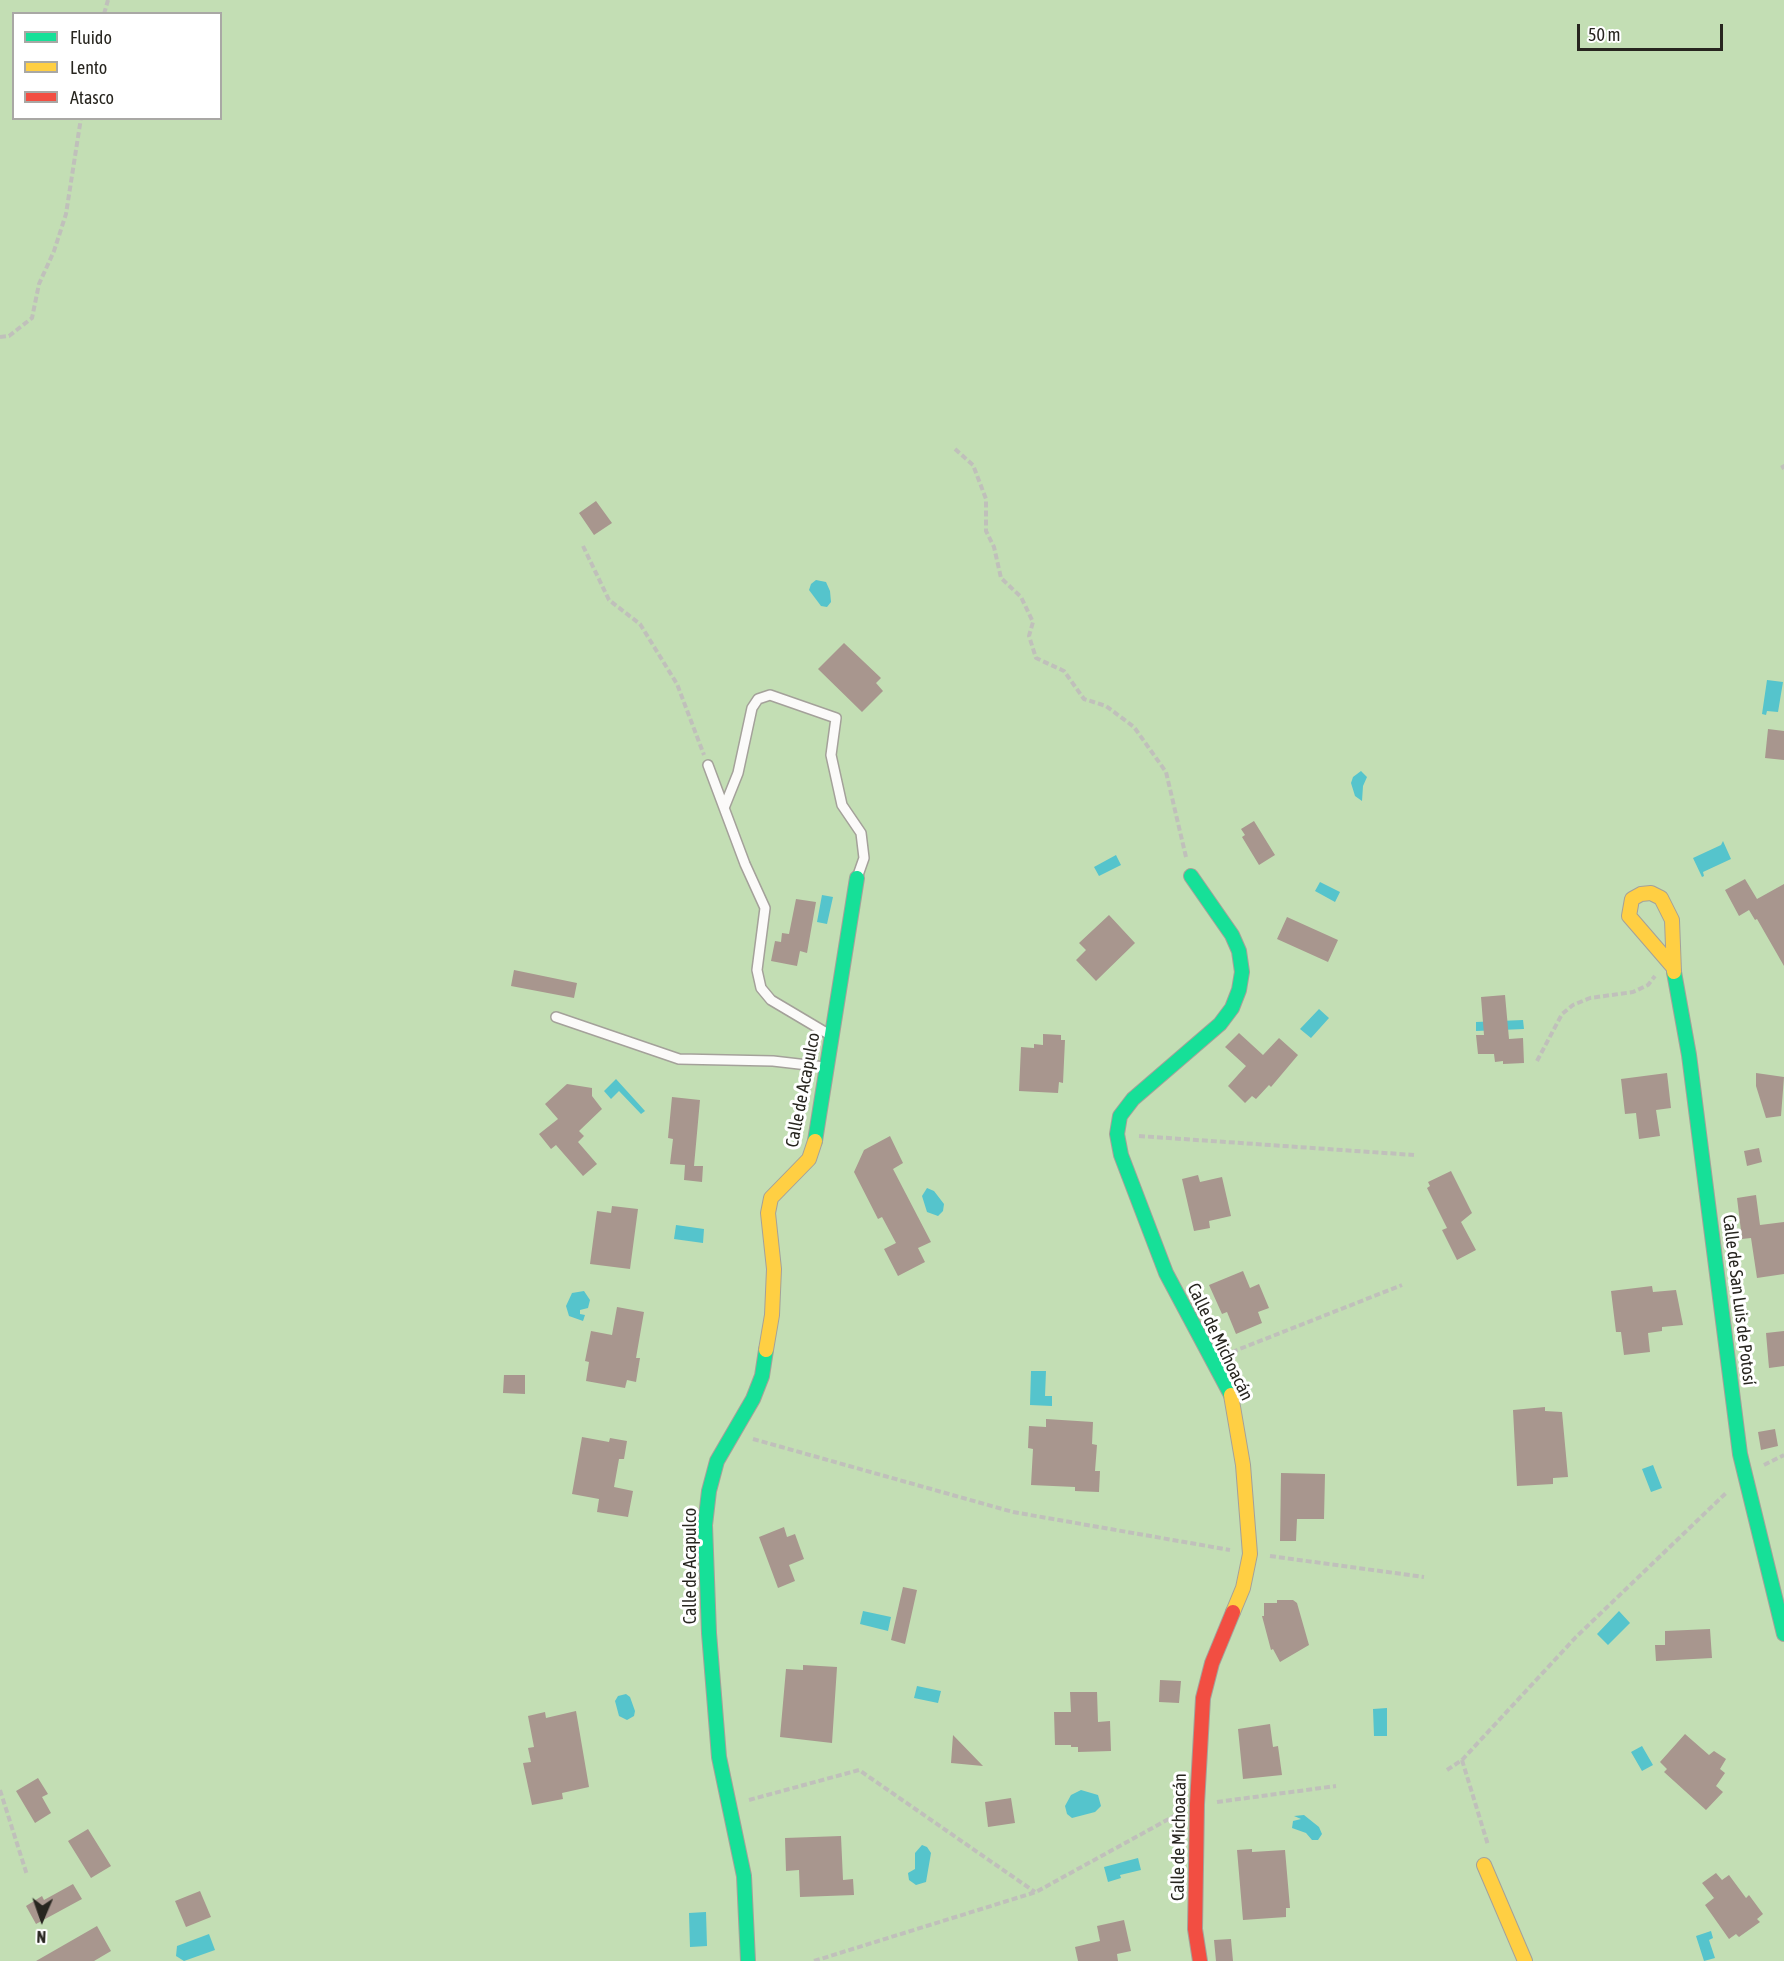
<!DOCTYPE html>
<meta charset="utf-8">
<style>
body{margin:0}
#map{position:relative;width:1784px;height:1961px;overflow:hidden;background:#e3e0d7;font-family:"Asap Condensed",sans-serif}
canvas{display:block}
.legend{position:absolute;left:12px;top:12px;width:210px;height:108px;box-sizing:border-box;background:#fff;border:2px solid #a9a8a5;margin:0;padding:8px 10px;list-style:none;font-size:18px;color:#27251f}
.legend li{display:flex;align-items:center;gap:12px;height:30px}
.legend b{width:30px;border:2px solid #a9a8a5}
.north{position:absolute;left:12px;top:1889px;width:60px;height:60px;-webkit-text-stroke:4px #fff;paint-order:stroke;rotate:182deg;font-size:16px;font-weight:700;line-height:24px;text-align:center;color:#27251f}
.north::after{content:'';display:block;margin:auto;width:21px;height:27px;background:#27251f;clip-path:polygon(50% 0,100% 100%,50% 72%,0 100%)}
.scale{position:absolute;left:1577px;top:24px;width:146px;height:27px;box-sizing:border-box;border:3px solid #27251f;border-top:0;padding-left:8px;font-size:18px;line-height:21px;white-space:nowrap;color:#27251f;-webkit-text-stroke:4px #fff;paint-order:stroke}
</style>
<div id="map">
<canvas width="1784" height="1961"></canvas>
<ul class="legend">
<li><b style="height:8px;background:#16e098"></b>Fluido</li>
<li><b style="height:8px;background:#ffcf43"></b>Lento</li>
<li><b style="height:8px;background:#f24e42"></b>Atasco</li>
</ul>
<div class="north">N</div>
<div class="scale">50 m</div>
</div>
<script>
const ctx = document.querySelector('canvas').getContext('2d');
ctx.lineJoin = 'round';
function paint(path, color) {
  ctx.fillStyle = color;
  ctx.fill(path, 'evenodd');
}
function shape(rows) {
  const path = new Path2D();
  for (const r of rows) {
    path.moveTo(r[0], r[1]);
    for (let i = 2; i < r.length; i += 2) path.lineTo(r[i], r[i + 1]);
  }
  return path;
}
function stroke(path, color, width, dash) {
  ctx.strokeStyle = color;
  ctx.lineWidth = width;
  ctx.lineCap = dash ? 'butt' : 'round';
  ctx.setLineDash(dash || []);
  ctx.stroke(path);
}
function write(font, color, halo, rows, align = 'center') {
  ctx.font = font + ' "Asap Condensed",sans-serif';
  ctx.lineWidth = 6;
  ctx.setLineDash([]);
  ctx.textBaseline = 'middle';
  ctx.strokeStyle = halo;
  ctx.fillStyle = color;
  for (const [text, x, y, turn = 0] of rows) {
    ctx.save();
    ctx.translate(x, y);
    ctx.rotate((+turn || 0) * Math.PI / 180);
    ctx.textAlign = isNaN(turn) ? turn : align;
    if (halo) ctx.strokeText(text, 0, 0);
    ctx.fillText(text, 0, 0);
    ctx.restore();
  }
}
paint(shape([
 [0,0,1784,0,1784,1961,0,1961],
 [14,14,220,14,220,118,14,118]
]), '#c3deb4');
paint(shape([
 [816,580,826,582,830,591,831,602,827,607,821,606,809,590,811,584],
 [1767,680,1783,682,1778,712,1767,711,1766,715,1762,714],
 [1361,771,1367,777,1363,786,1362,801,1355,796,1351,783,1353,777],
 [1723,841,1731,859,1703,872,1704,876,1702,877,1693,858,1721,845],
 [1116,855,1121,865,1099,876,1094,867],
 [1320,882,1340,892,1335,902,1315,891],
 [822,895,833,897,827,924,817,922],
 [1319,1009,1329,1018,1311,1038,1300,1029],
 [1523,1020,1524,1029,1476,1031,1476,1022],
 [616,1079,645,1111,641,1114,619,1091,611,1099,604,1091],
 [927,1188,934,1191,944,1204,943,1211,938,1216,927,1212,922,1196],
 [676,1225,704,1229,703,1243,674,1239],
 [584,1291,590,1300,588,1308,580,1310,580,1314,585,1315,583,1321,569,1316,566,1306,572,1293],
 [1031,1371,1046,1371,1045,1396,1052,1396,1052,1406,1030,1405],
 [1653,1465,1662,1488,1651,1492,1642,1469],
 [863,1611,891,1617,888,1631,860,1624],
 [1619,1611,1630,1623,1608,1645,1597,1634],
 [917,1686,941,1691,938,1703,914,1698],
 [626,1694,630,1697,635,1711,634,1716,627,1720,619,1716,615,1701,618,1696],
 [1387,1708,1387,1736,1374,1736,1373,1709],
 [1642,1746,1653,1765,1642,1771,1631,1752],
 [1081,1790,1098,1795,1101,1806,1095,1812,1072,1818,1067,1814,1065,1806,1071,1795],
 [1304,1815,1319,1827,1322,1834,1318,1840,1312,1840,1306,1833,1292,1828,1293,1821,1301,1819,1294,1816],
 [922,1845,927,1847,931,1853,926,1882,916,1885,909,1880,908,1873,915,1869,915,1853],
 [1138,1858,1141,1870,1120,1875,1121,1878,1108,1882,1104,1867],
 [706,1912,707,1946,690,1947,689,1913],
 [1711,1931,1713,1938,1709,1940,1715,1958,1704,1961,1696,1936],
 [209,1934,215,1950,184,1961,176,1956,177,1946]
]), '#55c4cc');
paint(shape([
 [596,501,612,523,594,535,579,513],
 [844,643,881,678,876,683,883,691,862,712,818,669],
 [1768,729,1784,731,1784,760,1765,758],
 [1254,821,1275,855,1259,865,1242,837,1245,835,1241,829],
 [1745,879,1757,899,1784,884,1784,966,1757,919,1755,920,1749,910,1739,916,1725,890],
 [796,899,816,902,807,953,800,951,797,966,771,961,775,941,781,942,782,933,789,934],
 [1109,915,1135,943,1096,981,1076,960,1086,950,1079,943],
 [1287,917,1338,940,1328,962,1277,939],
 [514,970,577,983,574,998,511,986],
 [1505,995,1509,1039,1523,1038,1524,1063,1503,1064,1503,1061,1495,1062,1494,1054,1478,1054,1476,1035,1484,1035,1481,997],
 [1239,1033,1263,1055,1279,1038,1298,1055,1271,1087,1269,1085,1256,1099,1252,1096,1245,1103,1228,1086,1246,1066,1225,1047],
 [1043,1034,1061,1035,1061,1040,1065,1040,1063,1083,1059,1082,1058,1093,1019,1091,1021,1047,1034,1048,1034,1044,1043,1045],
 [1667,1073,1671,1108,1656,1110,1660,1136,1639,1139,1636,1113,1625,1114,1621,1079],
 [1756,1073,1784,1077,1781,1116,1766,1118,1756,1086],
 [567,1084,592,1088,592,1096,602,1109,579,1131,584,1136,578,1142,597,1164,583,1176,556,1145,551,1149,539,1134,558,1119,545,1104],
 [672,1097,700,1100,694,1166,703,1166,702,1182,684,1180,685,1165,670,1164,673,1139,668,1138],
 [890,1136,903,1163,893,1169,931,1242,918,1248,925,1262,898,1276,884,1249,896,1243,882,1217,878,1219,854,1172,864,1150],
 [1759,1148,1762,1162,1747,1166,1744,1151],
 [1451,1171,1472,1213,1461,1222,1476,1250,1457,1260,1442,1230,1447,1228,1427,1188,1430,1186,1428,1182],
 [1198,1175,1200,1182,1222,1177,1231,1216,1209,1221,1210,1228,1194,1231,1182,1179],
 [1756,1195,1760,1225,1784,1222,1784,1274,1757,1278,1751,1238,1742,1239,1737,1198],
 [612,1206,638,1209,630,1269,590,1264,597,1211,611,1213],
 [1243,1271,1250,1288,1259,1284,1269,1308,1258,1312,1262,1323,1236,1334,1227,1312,1222,1314,1209,1285],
 [1652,1286,1653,1292,1676,1290,1683,1325,1662,1327,1662,1331,1648,1333,1650,1352,1624,1355,1621,1332,1616,1332,1611,1291],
 [617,1307,644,1312,636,1358,640,1358,636,1382,627,1380,625,1388,586,1381,589,1362,585,1361,591,1331,612,1335],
 [1784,1331,1784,1366,1769,1368,1766,1333],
 [504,1375,525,1375,525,1394,503,1393],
 [1545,1407,1545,1411,1562,1412,1568,1477,1553,1478,1553,1484,1517,1486,1513,1410],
 [1046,1419,1093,1422,1092,1444,1097,1445,1095,1471,1100,1471,1099,1492,1075,1491,1075,1487,1031,1485,1033,1449,1028,1448,1029,1426,1046,1427],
 [1775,1429,1778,1446,1761,1450,1758,1432],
 [582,1437,609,1442,610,1438,627,1441,624,1459,619,1459,614,1487,633,1491,628,1517,597,1512,599,1499,572,1494],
 [1281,1473,1325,1474,1324,1519,1297,1519,1296,1541,1280,1541],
 [784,1527,787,1537,795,1534,804,1559,789,1565,795,1581,778,1588,759,1537],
 [903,1587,917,1590,905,1644,891,1640],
 [1277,1600,1293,1600,1297,1603,1309,1645,1280,1662,1273,1649,1271,1650,1262,1616,1264,1616,1264,1603,1277,1603],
 [1710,1629,1712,1658,1656,1661,1655,1645,1665,1645,1665,1631],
 [803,1665,837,1667,832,1743,780,1737,786,1669,803,1670],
 [1160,1680,1181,1681,1179,1703,1159,1702],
 [1070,1692,1097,1692,1098,1722,1110,1721,1111,1751,1078,1752,1078,1747,1071,1747,1071,1745,1055,1745,1054,1712,1071,1712],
 [576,1711,589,1787,562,1793,563,1799,532,1805,523,1763,531,1762,528,1748,534,1747,528,1716,545,1712,546,1718],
 [1270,1724,1273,1747,1278,1746,1282,1775,1243,1779,1238,1729],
 [1685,1734,1709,1755,1714,1751,1726,1759,1720,1769,1725,1773,1716,1786,1723,1792,1706,1810,1664,1772,1667,1769,1660,1762],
 [953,1735,983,1766,951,1763],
 [38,1778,48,1794,42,1797,51,1813,35,1823,16,1791],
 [1011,1798,1015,1823,988,1827,985,1802],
 [88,1829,111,1866,91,1878,68,1841],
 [841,1836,843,1880,853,1879,854,1895,800,1897,799,1870,786,1871,785,1838],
 [1252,1849,1252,1852,1285,1850,1290,1908,1286,1908,1286,1917,1243,1920,1237,1850],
 [1716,1873,1722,1880,1729,1875,1746,1898,1749,1895,1763,1914,1757,1919,1760,1922,1739,1937,1736,1934,1729,1939,1705,1905,1714,1898,1702,1883],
 [73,1884,82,1899,36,1924,26,1906,42,1896,44,1900],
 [200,1891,211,1917,186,1927,175,1901],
 [1124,1920,1131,1951,1117,1954,1118,1961,1078,1961,1075,1947,1100,1941,1097,1926],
 [97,1926,111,1951,94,1961,36,1961],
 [1231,1939,1233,1961,1216,1961,1214,1940]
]), '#a8968e');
const lane = shape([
 [708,765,745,864,765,908,757,970,761,988,771,1000,830,1035],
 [724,808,738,773,752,708,758,699,770,695,836,718,831,755,842,805,861,833,864,858,857,878],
 [556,1017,679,1059,773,1061,825,1067]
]);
const fast = shape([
 [1191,876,1232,935,1239,951,1242,972,1239,990,1232,1008,1220,1024,1133,1099,1120,1116,1117,1134,1121,1155,1166,1273,1231,1395],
 [1674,972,1689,1055,1740,1454,1784,1634],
 [815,1141,857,878],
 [748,1961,744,1876,719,1757,709,1633,705,1525,709,1491,717,1461,753,1399,762,1376,766,1350]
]);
const slow = shape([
 [1673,967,1629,916,1632,899,1641,894,1651,893,1661,898,1672,920,1674,972],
 [766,1350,772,1315,774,1269,768,1213,771,1198,809,1159,815,1141],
 [1231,1395,1243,1465,1250,1554,1243,1588,1233,1612],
 [1484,1865,1525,1961]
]);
const jam = shape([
 [1200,1961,1195,1929,1197,1804,1203,1698,1212,1663,1233,1612]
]);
stroke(lane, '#a4a19a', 12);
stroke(fast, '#a4a19a', 16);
stroke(slow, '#a4a19a', 16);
stroke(jam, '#a4a19a', 16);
stroke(shape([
 [104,14,108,0],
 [0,337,9,336,32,318,39,284,54,251,66,214,81,118],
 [955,449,973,465,986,499,986,531,994,547,1001,578,1021,597,1033,622,1029,636,1036,658,1064,671,1084,699,1106,706,1134,727,1166,772,1186,857],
 [1782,465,1784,469],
 [583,546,609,600,640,624,677,684,704,755],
 [1537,1061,1562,1014,1573,1005,1590,998,1633,992,1648,985,1655,976],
 [1139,1136,1414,1155],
 [1232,1352,1402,1285],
 [753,1439,1013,1512,1230,1550],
 [1764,1465,1784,1455],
 [1270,1556,1424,1577],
 [1462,1760,1488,1845],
 [1447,1770,1462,1760,1576,1637,1727,1492],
 [0,1790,27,1875],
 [749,1800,859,1770,1035,1892],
 [1217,1802,1336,1786],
 [814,1961,1036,1892,1176,1815]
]), '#c0c0bb', 4, [6, 3]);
stroke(lane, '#fbfaf9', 9);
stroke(fast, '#16e098', 14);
stroke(slow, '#ffcf43', 14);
stroke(jam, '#f24e42', 14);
write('18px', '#27251f', '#fff', [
 ["Calle de Acapulco",803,1090,-79],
 ["Calle de San Luis de Potosí",1739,1300,83],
 ["Calle de Michoacán",1220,1342,64],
 ["Calle de Acapulco",690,1566,-90],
 ["Calle de Michoacán",1179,1837,-89]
]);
</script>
